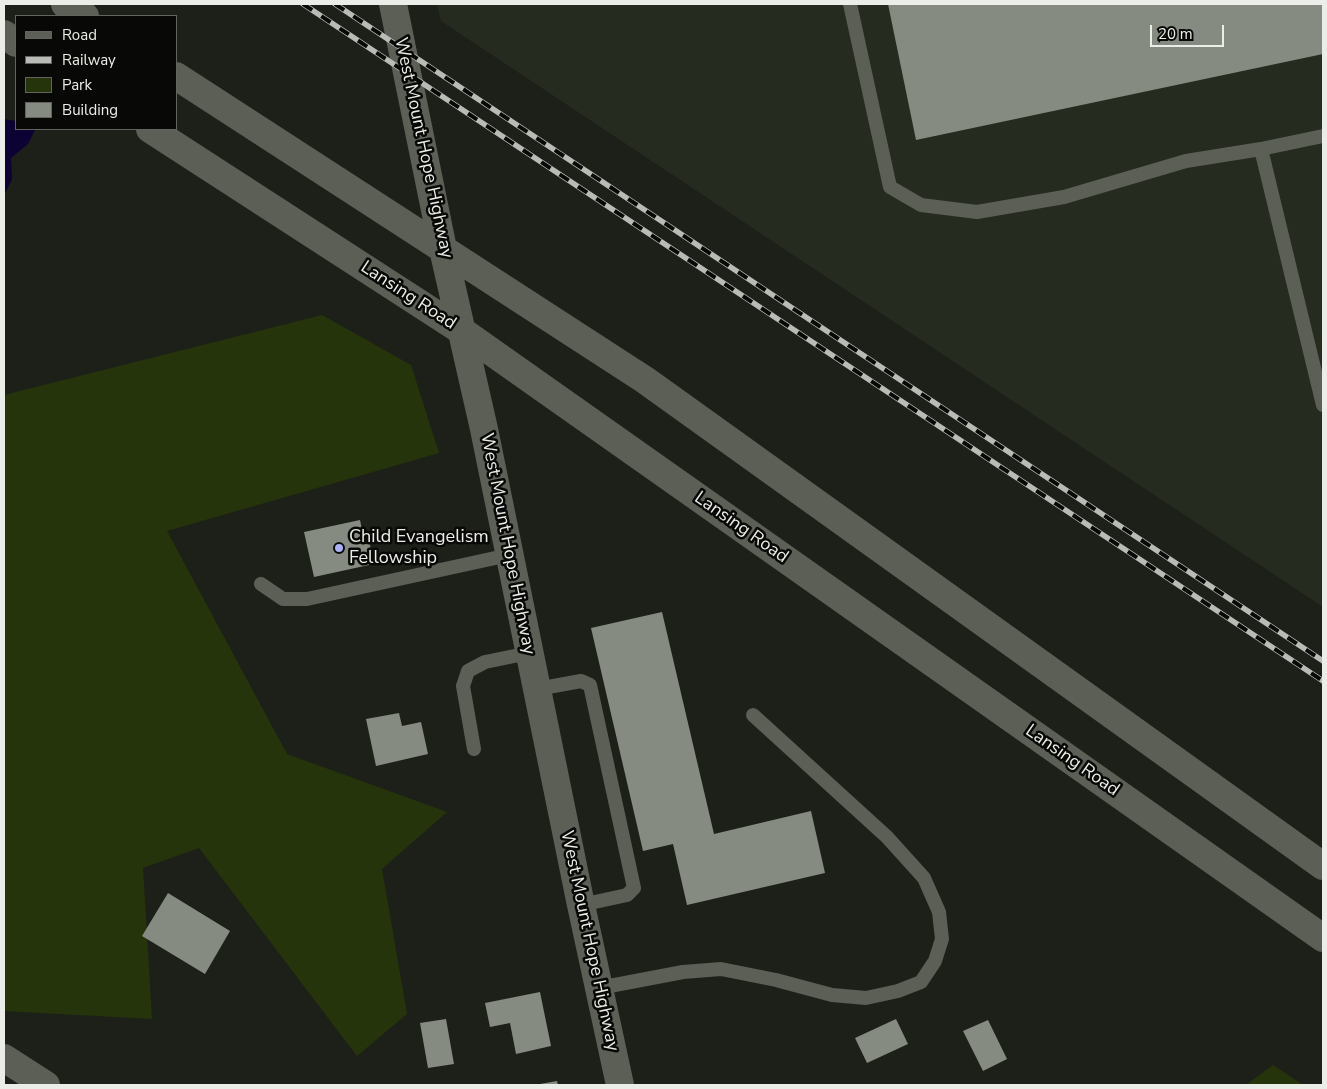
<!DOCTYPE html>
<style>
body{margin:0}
#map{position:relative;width:1327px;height:1089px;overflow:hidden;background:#1d2019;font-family:"Nunito Sans",sans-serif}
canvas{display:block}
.frame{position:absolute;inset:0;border:5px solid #ebede8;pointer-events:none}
.legend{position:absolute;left:15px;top:15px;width:162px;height:115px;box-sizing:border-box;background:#080906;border:1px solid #636460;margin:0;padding:6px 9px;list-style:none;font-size:15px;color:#ebede8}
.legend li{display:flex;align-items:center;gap:10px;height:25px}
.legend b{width:25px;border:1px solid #636460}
.scale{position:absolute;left:1150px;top:25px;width:74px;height:22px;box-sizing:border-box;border:2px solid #ebede8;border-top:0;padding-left:6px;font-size:15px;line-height:18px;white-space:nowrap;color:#ebede8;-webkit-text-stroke:4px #080906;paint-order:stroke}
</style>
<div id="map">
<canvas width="1327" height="1089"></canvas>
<div class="frame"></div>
<ul class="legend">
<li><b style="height:6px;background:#5b5f56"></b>Road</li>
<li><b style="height:6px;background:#b9bcb6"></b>Railway</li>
<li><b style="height:14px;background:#26340b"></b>Park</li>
<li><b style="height:14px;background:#868b81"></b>Building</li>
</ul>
<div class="scale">20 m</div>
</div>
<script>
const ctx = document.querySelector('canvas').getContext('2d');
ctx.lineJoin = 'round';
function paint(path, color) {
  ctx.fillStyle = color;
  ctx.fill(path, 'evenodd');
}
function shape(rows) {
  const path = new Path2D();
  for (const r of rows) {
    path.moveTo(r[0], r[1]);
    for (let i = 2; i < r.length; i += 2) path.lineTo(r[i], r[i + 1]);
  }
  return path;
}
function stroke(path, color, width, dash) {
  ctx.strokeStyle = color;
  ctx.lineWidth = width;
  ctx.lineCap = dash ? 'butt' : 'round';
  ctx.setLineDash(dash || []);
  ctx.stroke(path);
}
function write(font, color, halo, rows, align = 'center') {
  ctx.font = font + ' "Nunito Sans",sans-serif';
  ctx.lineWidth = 5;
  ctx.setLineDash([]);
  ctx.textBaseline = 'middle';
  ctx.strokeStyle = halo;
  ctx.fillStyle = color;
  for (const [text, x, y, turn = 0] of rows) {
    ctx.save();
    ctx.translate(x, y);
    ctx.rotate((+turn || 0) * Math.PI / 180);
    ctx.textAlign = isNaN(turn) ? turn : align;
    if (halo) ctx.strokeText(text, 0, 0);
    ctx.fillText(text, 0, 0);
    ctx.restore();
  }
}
paint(shape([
 [437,4,1323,4,1323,607,441,21]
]), '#262b1f');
paint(shape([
 [322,315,411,365,439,453,167,531,287,754,447,812,382,869,407,1014,357,1056,199,848,143,868,152,1019,4,1011,4,395],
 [1273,1065,1303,1085,1246,1085]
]), '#26340b');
paint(shape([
 [4,119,16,121,16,129,35,130,28,144,11,158,12,179,4,196]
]), '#0c0234');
paint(shape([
 [888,4,1323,4,1323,54,916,140],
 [360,520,364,540,369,539,372,556,367,557,369,565,314,577,304,532],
 [662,612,714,834,811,811,825,873,687,905,673,844,643,851,591,628],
 [399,713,402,726,421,722,428,754,376,766,366,719],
 [168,893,230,931,205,974,142,936],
 [540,992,551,1046,516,1054,510,1023,490,1027,485,1003],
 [446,1019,454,1064,428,1068,420,1023],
 [896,1019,908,1044,867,1063,855,1038],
 [988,1020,1007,1059,983,1071,963,1031],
 [557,1081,558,1085,540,1085,540,1084]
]), '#868b81');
stroke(shape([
 [850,4,890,187,921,205,977,212,1064,197,1186,161,1261,149,1323,136],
 [1261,149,1323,405],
 [261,584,283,599,307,599,509,555],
 [537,689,581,681,590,685,634,888,627,895,581,905],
 [474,749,463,686,468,671,485,662,529,653],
 [599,988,683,972,721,969,776,980,832,995,866,998,898,991,921,982,935,961,942,939,939,912,924,878,887,837,753,715]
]), '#5b5f56', 14);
stroke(shape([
 [65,4,85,16],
 [393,4,443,249,484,429,581,905,620,1085],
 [4,34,16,43],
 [176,76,645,380,1323,866],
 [150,129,462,331,1323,938],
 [4,1058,46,1085]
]), '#5b5f56', 28);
const rail = shape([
 [303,4,1323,681],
 [335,4,1323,661]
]);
stroke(rail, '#b9bcb6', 5.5);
stroke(rail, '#080906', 4, [11]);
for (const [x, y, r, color] of [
 [339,548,5,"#aab0fb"]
]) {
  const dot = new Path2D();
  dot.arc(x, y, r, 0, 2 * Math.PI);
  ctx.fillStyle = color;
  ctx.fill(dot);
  stroke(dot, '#080906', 2);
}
write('18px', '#ebede8', '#080906', [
 ["West Mount Hope Highway",423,148,78],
 ["Lansing Road",408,296,33],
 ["Lansing Road",741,528,35],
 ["West Mount Hope Highway",507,544,79],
 ["Lansing Road",1072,761,35],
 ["West Mount Hope Highway",589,941,78]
]);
write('18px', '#ebede8', '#080906', [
 ["Child Evangelism",349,538],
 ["Fellowship",349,559]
], 'left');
</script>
